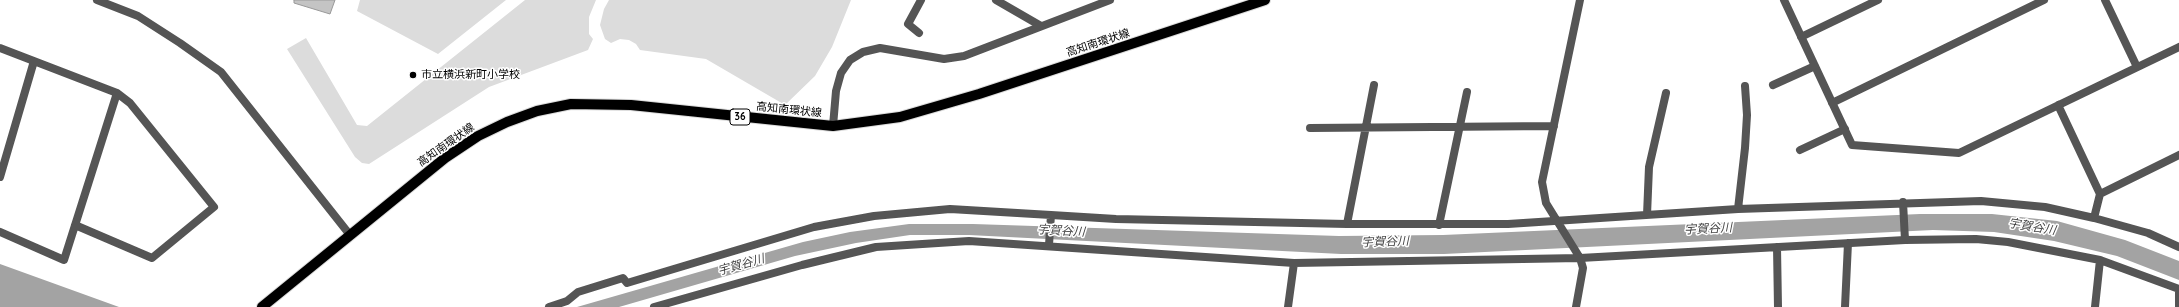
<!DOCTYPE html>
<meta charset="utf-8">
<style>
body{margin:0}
canvas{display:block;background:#fff}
</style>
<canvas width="2179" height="307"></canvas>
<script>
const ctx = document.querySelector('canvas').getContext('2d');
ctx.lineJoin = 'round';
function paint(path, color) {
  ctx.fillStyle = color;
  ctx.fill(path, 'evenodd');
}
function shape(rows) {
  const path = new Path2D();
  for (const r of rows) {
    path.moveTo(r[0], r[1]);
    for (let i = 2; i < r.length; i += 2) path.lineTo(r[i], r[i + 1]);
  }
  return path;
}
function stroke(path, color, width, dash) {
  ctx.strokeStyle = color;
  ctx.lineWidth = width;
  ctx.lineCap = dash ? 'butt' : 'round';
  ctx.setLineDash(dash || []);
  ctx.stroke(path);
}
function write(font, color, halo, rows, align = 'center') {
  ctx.font = font + ' Quicksand,"Noto Sans JP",sans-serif';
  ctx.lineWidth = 3;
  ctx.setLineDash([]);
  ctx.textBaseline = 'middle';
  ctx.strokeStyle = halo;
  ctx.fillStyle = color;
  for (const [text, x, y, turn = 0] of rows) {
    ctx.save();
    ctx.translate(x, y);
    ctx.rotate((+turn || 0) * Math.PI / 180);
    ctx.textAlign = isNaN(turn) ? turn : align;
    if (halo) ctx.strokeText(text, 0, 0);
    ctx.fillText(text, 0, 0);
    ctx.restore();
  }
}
paint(shape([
 [360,0,506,0,438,54,357,11],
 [525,0,596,0,589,17,589,34,593,39,588,50,489,87,369,164,362,163,355,157,287,49,306,38,357,125,367,126],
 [609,0,851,0,832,47,815,76,785,105,706,59,640,50,636,44,629,40,620,39,611,43,605,39,600,25,604,9]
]), '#dcdcdc');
paint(shape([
 [1920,214,1992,214,2057,221,2125,240,2179,261,2179,280,2117,256,2054,241,1994,232,1933,230,1444,254,1341,254,969,235,910,235,856,243,795,256,619,307,577,307,803,242,850,232,909,224,973,224,1339,236,1443,235],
 [0,264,119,307,0,307]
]), '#a3a3a3');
const building = shape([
 [294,0,335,0,330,14,294,3,294,0]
]);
paint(building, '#c4c4c4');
stroke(building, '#999', 1);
const primary = shape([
 [262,307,445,158,478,136,507,122,537,111,571,104,631,105,833,126,900,117,979,94,1265,0]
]);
stroke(primary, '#dbdbdb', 12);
stroke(shape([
 [996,0,1041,26],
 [1784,0,1852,145,1959,153,2179,47],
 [2105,0,2137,67],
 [919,33,908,24,921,0],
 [1801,37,1878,0],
 [0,48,117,93,64,260,0,232],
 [1773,85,1815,66],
 [1832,103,2044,0],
 [2058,105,2100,194,2094,218],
 [833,126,836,91,841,73,850,60,863,52,880,48,944,59,964,56,1110,0],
 [1310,128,1554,126],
 [1800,150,1845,129],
 [0,177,34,61],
 [2100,194,2179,155],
 [1903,202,1905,240],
 [1738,209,1745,148,1747,115,1745,86],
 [1647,215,1649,167,1666,93],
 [1347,224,1374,85],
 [75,225,152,258,214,207,130,103,117,93],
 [1439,225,1467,92],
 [1049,245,1051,215,1116,219,1347,224,1508,224,1738,209,1981,201,2045,207,2094,218,2148,233,2179,247],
 [1777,247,1778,307],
 [549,307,567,301,578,292,623,278,627,283,814,227,874,216,950,209,1051,215],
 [654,307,802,265,876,247,969,241,1294,263,1580,258,1905,240,1976,239,2008,242,2100,260,2179,289],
 [1288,307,1294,263],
 [1576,307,1583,268,1580,258,1546,203,1542,182,1580,0],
 [1845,307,1848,243],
 [2095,307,2100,260],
 [2179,307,2179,289]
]), '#555', 8);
stroke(shape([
 [97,0,138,16,180,43,221,72,350,235]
]), '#555', 8);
stroke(primary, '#000', 10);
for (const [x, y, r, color] of [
 [413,75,4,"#000"]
]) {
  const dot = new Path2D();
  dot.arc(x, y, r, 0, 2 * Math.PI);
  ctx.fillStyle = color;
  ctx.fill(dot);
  stroke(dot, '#fff', 1.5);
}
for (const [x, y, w] of [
 [740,117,20]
]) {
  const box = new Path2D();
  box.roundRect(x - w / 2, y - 8, w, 16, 3);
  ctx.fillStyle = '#fff';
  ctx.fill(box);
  stroke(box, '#000', 1);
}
write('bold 10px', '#000', null, [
 ["36",740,117]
]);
write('11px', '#000', '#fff', [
 ["高知南環状線",1098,43,-18],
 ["高知南環状線",789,110,6],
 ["高知南環状線",446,145,-35]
]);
write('11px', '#000', '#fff', [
 ["市立横浜新町小学校",421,75]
], 'left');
write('italic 12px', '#444', '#fff', [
 ["宇賀谷川",2032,227,9],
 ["宇賀谷川",1708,229,-3],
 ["宇賀谷川",1061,231,3],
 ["宇賀谷川",1385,242,-2],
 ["宇賀谷川",741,265,-16]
]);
</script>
